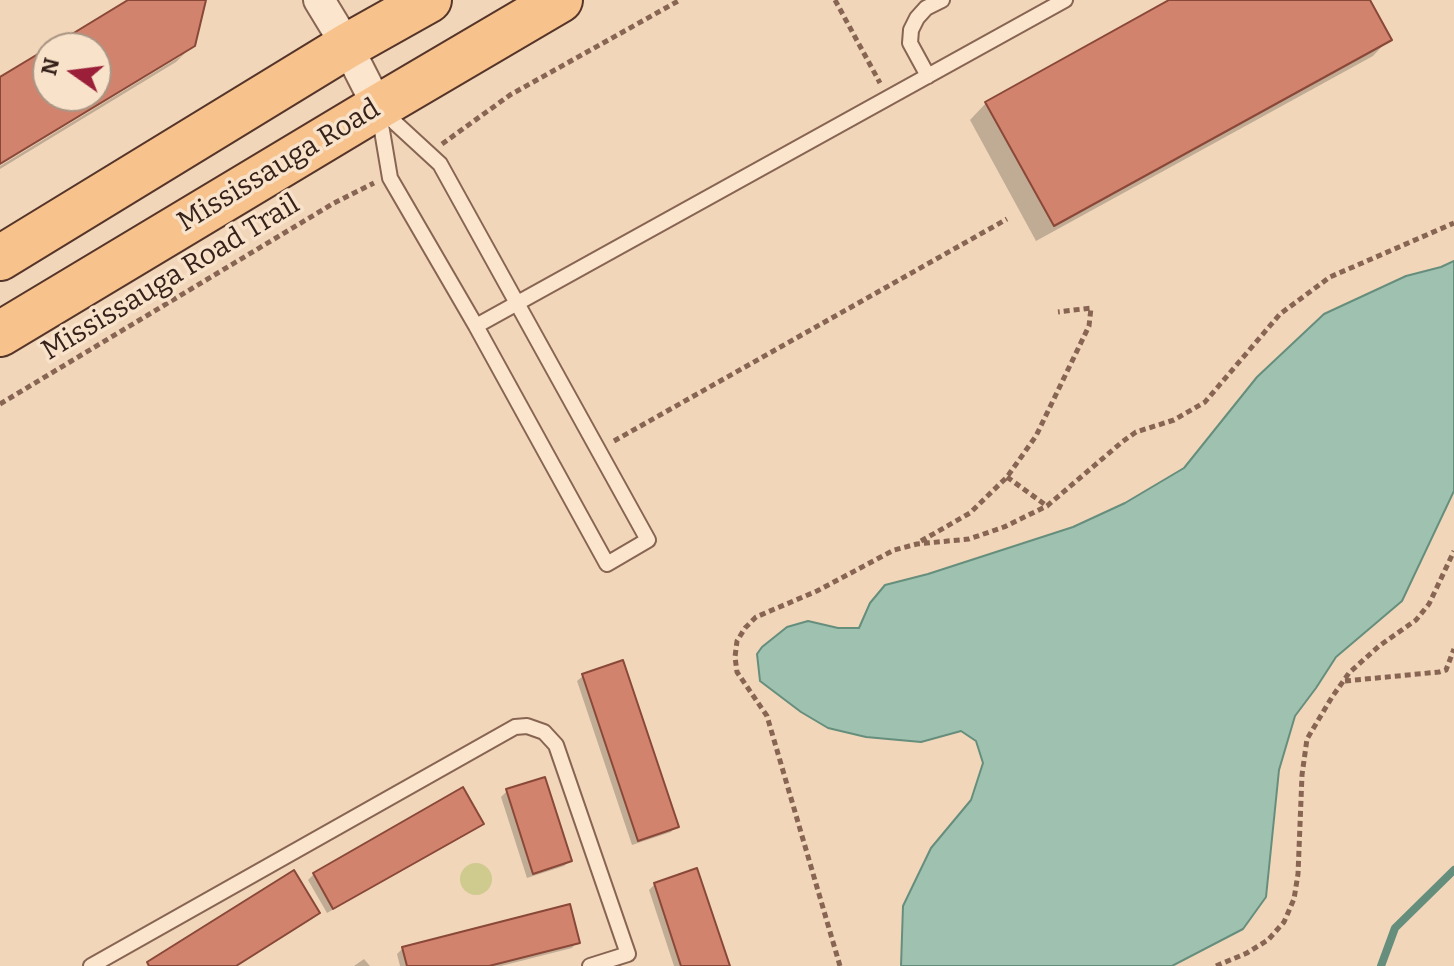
<!DOCTYPE html>
<style>
body{margin:0}
#map{position:relative;width:1454px;height:966px;overflow:hidden;background:#f1d6ba;font-family:Bitter,serif}
canvas{display:block}
.north{position:absolute;left:32px;top:32px;width:80px;height:80px;box-sizing:border-box;background:#f8e2ca;border:2px solid #aa9584;border-radius:50%;rotate:284deg;font-size:22px;font-weight:700;line-height:32px;text-align:center;color:#36221a}
.north::after{content:'';display:block;margin:auto;width:28px;height:36px;background:#9b1f38;clip-path:polygon(50% 0,100% 100%,50% 72%,0 100%)}
</style>
<div id="map">
<canvas width="1454" height="966"></canvas>
<div class="north">N</div>
</div>
<script>
const ctx = document.querySelector('canvas').getContext('2d');
ctx.lineJoin = 'round';
function paint(path, color) {
  ctx.fillStyle = color;
  ctx.fill(path, 'evenodd');
}
function shape(rows) {
  const path = new Path2D();
  for (const r of rows) {
    if (r.length === 3) {
      path.moveTo(r[0] + r[2], r[1]);
      path.arc(r[0], r[1], r[2], 0, 2 * Math.PI);
      continue;
    }
    path.moveTo(r[0], r[1]);
    for (let i = 2; i < r.length; i += 2) path.lineTo(r[i], r[i + 1]);
  }
  return path;
}
function stroke(path, color, width, dash) {
  ctx.strokeStyle = color;
  ctx.lineWidth = width;
  ctx.lineCap = dash ? 'butt' : 'round';
  ctx.setLineDash(dash || []);
  ctx.stroke(path);
}
function write(font, color, halo, rows, align = 'center') {
  ctx.font = font + ' Bitter,serif';
  ctx.lineWidth = 7;
  ctx.setLineDash([]);
  ctx.textBaseline = 'middle';
  ctx.strokeStyle = halo;
  ctx.fillStyle = color;
  for (const [text, x, y, turn = 0] of rows) {
    ctx.save();
    ctx.translate(x, y);
    ctx.rotate((+turn || 0) * Math.PI / 180);
    ctx.textAlign = isNaN(turn) ? turn : align;
    if (halo) ctx.strokeText(text, 0, 0);
    ctx.fillText(text, 0, 0);
    ctx.restore();
  }
}
paint(shape([
 [476,879,16]
]), '#cfca8e');
const water = shape([
 [1454,261,1454,491,1402,601,1336,657,1316,688,1295,716,1279,770,1266,897,1243,929,1172,966,901,966,903,906,931,848,971,800,983,763,976,741,961,731,921,742,866,737,828,728,801,712,760,681,757,654,762,647,787,627,808,621,838,628,859,628,870,603,885,585,928,574,1073,527,1125,503,1184,468,1257,377,1324,314,1406,276,1441,267,1454,261]
]);
paint(water, '#9fc1b0');
stroke(water, '#668e7d', 2);
paint(shape([
 [132,0,204,0,193,45,176,62,0,169,0,166,181,56,181,52,0,162,0,80,48,51,48,96,96,96,96,48,52,48],
 [1173,0,1368,0,1389,39,1373,56,1036,241,970,120,986,103],
 [583,676,676,826,671,832,632,845,577,681],
 [507,791,570,861,564,866,527,878,501,797],
 [482,823,476,829,327,913,308,880,314,874],
 [655,884,727,966,674,966,649,890],
 [318,913,312,919,237,966,146,966],
 [577,942,572,948,501,966,400,966,397,954,403,948],
 [364,959,370,966,354,966]
]), '#0003');
stroke(shape([
 [1381,966,1395,928,1454,870]
]), '#668e7d', 8);
const building = shape([
 [128,0,206,0,195,46,0,164,0,77,48,48,48,96,96,96,96,48,49,48,128,0],
 [1169,0,1370,0,1392,40,1054,226,985,102,1169,0],
 [623,660,679,827,638,841,582,674,623,660],
 [545,777,572,861,533,874,506,789,545,777],
 [463,787,484,824,333,909,313,873,463,787],
 [697,868,730,966,681,966,654,883,697,868],
 [294,870,320,913,236,966,149,966,147,962,294,870],
 [570,904,580,943,489,966,407,966,402,947,570,904]
]);
paint(building, '#d2836d');
stroke(building, '#894838', 2);
const service = shape([
 [928,76,910,43,911,30,917,18,926,8,942,0],
 [378,107,440,164,648,540,607,564,476,326,390,178,378,107],
 [476,326,1065,0],
 [91,966,515,727,527,726,544,732,556,745,628,954,590,966]
]);
const minor = shape([
 [319,0,347,46,378,107]
]);
const primary = shape([
 [0,258,347,46,429,0],
 [0,334,378,107,560,0]
]);
stroke(service, '#886553', 18);
stroke(minor, '#886553', 34);
stroke(primary, '#553529', 48);
stroke(shape([
 [835,0,880,83],
 [442,144,510,95,680,0],
 [0,404,334,203,374,183],
 [614,441,1007,219],
 [1007,477,1047,506],
 [921,541,970,513,1007,477,1036,436,1089,326,1091,308,1058,312],
 [1345,681,1439,672,1446,670,1454,649],
 [840,966,767,716,737,672,735,657,737,641,745,628,756,617,817,591,894,550,917,544,969,539,1004,527,1047,506,1122,442,1136,432,1174,420,1205,402,1280,314,1330,277,1454,223],
 [1216,966,1247,953,1268,940,1284,922,1294,899,1298,874,1302,775,1307,739,1332,697,1349,673,1379,646,1416,620,1429,604,1454,551]
]), '#886553', 5, [6, 4]);
stroke(service, '#fbe5cd', 14);
stroke(minor, '#fbe5cd', 30);
stroke(primary, '#f8c28d', 44);
write('28px', '#36221a', '#f8e2ca', [
 ["Mississauga Road",279,166,-31],
 ["Mississauga Road Trail",171,278,-31]
]);
</script>
